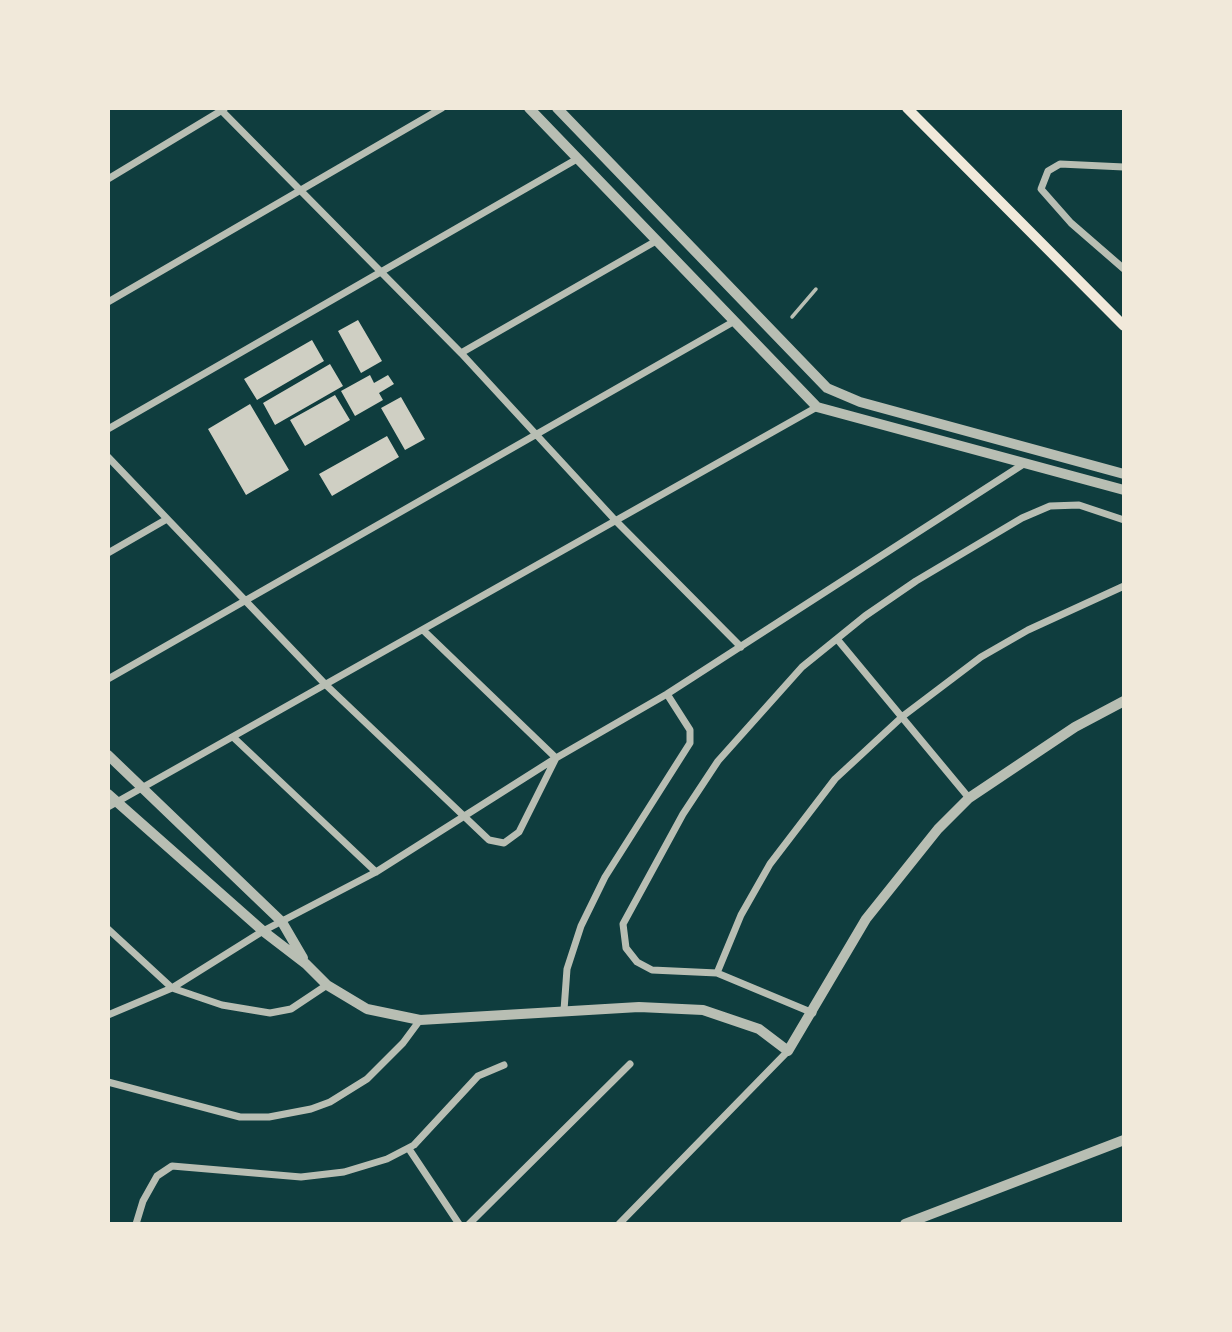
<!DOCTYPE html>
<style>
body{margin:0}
#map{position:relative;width:1232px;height:1332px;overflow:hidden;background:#0f3d3e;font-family:"Fira Sans",sans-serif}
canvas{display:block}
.frame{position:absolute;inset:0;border:110px solid #f1e9da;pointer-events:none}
</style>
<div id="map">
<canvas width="1232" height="1332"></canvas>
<div class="frame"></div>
</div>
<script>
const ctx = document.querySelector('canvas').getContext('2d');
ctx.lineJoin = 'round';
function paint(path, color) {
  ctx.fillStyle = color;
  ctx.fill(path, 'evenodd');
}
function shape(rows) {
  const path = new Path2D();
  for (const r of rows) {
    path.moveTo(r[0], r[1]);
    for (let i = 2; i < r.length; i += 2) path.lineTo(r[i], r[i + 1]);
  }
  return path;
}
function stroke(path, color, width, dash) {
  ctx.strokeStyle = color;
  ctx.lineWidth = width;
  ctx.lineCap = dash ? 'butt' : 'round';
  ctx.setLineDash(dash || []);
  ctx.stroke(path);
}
paint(shape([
 [358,320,382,361,361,373,338,331],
 [312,340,324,361,257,400,244,379],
 [330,364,343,386,275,425,263,403],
 [370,375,374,383,388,375,394,384,379,393,383,400,355,416,341,391],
 [335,395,350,420,305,446,290,420],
 [401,397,425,439,405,450,381,408],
 [250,404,289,470,246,495,208,429],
 [387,436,399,457,332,496,319,474]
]), '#cfcfc3');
stroke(shape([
 [792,317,816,289]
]), '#b8beb3', 3.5);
stroke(shape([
 [219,108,461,353,615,520,741,647],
 [1124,167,1060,164,1048,171,1041,189,1071,223,1124,269],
 [108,179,224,109],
 [108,302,442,108],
 [461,353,656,241],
 [108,429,577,159],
 [108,457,325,684,489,840,504,843,519,832,556,758,423,630],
 [108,553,167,519],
 [837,639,969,798],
 [108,679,733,322],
 [233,737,376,872],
 [108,807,817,407],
 [108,929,172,988,222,1005,270,1013,291,1009,327,985],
 [717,973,741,915,770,864,835,779,903,716,981,657,1028,630,1124,586],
 [564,1010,567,969,581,926,605,877,690,743,690,730,667,694],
 [813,1013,717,973,652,970,637,962,626,948,623,924,683,814,718,761,802,667,865,616,916,581,1022,518,1050,506,1079,505,1124,520],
 [108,1015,172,988,263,931,376,872,556,758,667,694,1022,465],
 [108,1082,240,1117,269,1117,311,1109,330,1102,367,1079,403,1043,420,1020],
 [409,1149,459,1224],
 [136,1224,143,1201,157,1176,172,1166,301,1177,344,1172,387,1159,414,1145,478,1076,504,1065],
 [469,1224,630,1064],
 [619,1224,788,1051]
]), '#b8beb3', 7);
stroke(shape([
 [529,108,817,407,1124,490],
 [557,108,827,388,860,402,1124,474],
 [108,755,282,922,303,958],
 [108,794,263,931,306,964,327,985,367,1009,420,1020,639,1007,703,1010,759,1029,788,1051,866,919,938,829,969,798,1075,727,1124,701],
 [905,1224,1124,1140]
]), '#b8beb3', 10);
stroke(shape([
 [907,108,1124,326]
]), '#f1e9da', 10);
</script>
